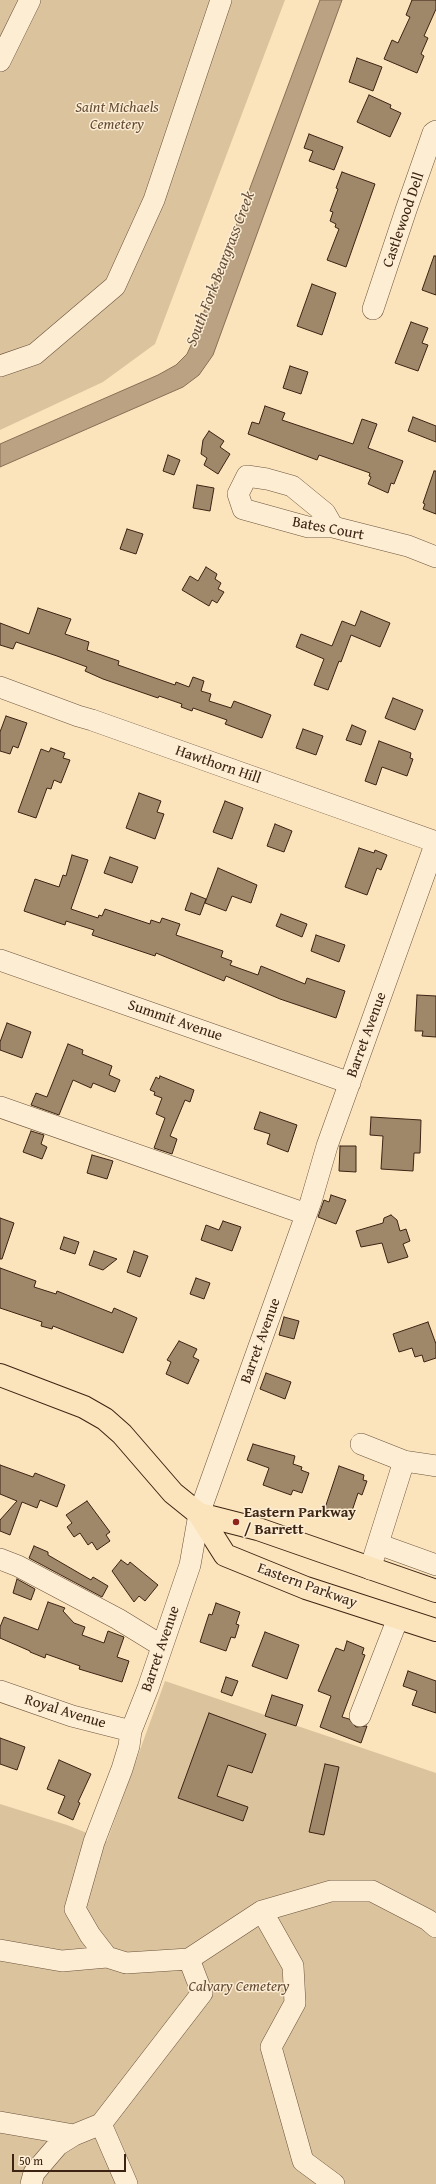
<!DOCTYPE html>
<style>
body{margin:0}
#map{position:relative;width:436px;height:2184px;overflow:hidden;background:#fbe4bb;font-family:"Gentium Book Plus",serif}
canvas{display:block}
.scale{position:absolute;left:12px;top:2154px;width:114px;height:18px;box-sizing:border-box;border:2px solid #3c2313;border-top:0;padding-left:5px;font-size:12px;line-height:14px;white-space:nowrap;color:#3c2313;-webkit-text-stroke:3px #fcedd3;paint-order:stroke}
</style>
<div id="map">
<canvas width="436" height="2184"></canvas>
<div class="scale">50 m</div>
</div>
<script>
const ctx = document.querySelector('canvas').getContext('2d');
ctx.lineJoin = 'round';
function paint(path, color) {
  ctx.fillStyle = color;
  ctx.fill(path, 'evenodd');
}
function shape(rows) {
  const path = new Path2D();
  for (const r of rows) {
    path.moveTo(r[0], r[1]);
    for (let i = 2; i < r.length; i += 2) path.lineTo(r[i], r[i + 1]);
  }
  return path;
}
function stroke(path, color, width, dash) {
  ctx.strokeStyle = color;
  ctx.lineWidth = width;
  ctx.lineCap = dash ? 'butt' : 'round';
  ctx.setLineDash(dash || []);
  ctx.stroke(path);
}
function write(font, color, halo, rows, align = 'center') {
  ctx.font = font + ' "Gentium Book Plus",serif';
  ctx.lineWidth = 3;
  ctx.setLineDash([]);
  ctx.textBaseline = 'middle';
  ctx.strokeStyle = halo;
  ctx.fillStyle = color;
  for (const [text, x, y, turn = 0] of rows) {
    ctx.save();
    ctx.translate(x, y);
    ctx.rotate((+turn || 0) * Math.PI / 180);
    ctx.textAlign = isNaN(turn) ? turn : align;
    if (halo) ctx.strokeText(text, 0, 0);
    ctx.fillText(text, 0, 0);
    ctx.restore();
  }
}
paint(shape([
 [0,0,285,0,155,344,103,382,0,430],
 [165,1681,436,1773,436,2184,0,2184,0,1804,67,1825,107,1841]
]), '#dbc39e');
const water = shape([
 [320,0,342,0,213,355,199,375,183,387,0,467,0,444,158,375,176,365,187,354,193,341,320,0]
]);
paint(water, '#baa282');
stroke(water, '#886f56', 1);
const building = shape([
 [412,0,436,0,436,9,424,36,428,38,421,54,424,56,417,73,384,59,392,40,398,43,410,17,406,15,412,0],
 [357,58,382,67,373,91,349,82,357,58],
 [369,95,391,105,390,108,401,113,390,137,357,122,369,95],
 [309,134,343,147,334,170,309,161,313,151,304,148,309,134],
 [342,172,375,184,346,267,327,260,339,229,335,227,336,224,330,221,333,212,330,211,338,189,336,188,342,172],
 [434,256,436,256,436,295,422,290,434,256],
 [312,284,336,293,322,335,297,326,312,284],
 [411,322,428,328,422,343,428,345,418,371,395,363,411,322],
 [290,366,308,372,301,394,283,388,290,366],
 [265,406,285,413,282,420,353,444,362,419,377,424,368,448,403,461,394,484,391,483,388,493,368,484,371,477,369,476,370,473,319,455,317,460,248,434,252,422,259,424,265,406],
 [413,417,436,426,436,442,408,431,413,417],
 [209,431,224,441,220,447,230,454,218,474,204,465,207,458,201,454,203,440,209,431],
 [168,455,180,460,174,475,163,471,168,455],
 [434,471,436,471,436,514,423,509,425,504,423,503,434,471],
 [197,485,214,488,210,511,193,508,197,485],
 [127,529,143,534,136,554,120,549,127,529],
 [206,567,217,574,215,579,221,583,218,589,224,592,217,603,212,600,209,606,182,590,190,576,198,581,206,567],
 [38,608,71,619,65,634,89,642,87,650,119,661,118,665,175,685,176,682,189,687,193,677,204,681,201,691,211,694,209,701,231,708,234,701,271,715,262,738,225,724,227,720,193,708,192,711,181,707,182,704,159,696,158,698,103,679,85,671,87,667,57,656,16,642,13,649,0,645,0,623,29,634,38,608],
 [361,611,390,623,380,647,351,635,341,662,339,661,328,690,314,685,324,659,296,647,301,634,332,646,342,621,355,626,361,611],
 [393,698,423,710,415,730,385,718,393,698],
 [6,716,27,723,18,748,13,746,10,754,0,751,0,732,6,716],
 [352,725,366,731,361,745,346,740,352,725],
 [303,729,323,736,316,755,296,748,303,729],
 [379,741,411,753,410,758,413,759,407,776,382,767,376,785,365,781,379,741],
 [51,748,65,753,63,758,70,760,61,783,54,780,51,789,47,788,36,818,18,812,41,749,49,752,51,748],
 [139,793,161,801,157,812,164,814,155,839,126,828,139,793],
 [225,801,243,808,232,839,213,832,225,801],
 [275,824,292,831,284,852,267,846,275,824],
 [359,848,374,853,375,850,387,855,381,870,377,868,367,895,345,887,359,848],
 [72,855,88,860,71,909,98,918,99,915,102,916,105,909,150,924,151,920,160,923,162,918,180,924,176,935,223,951,221,957,232,961,230,965,258,975,261,966,305,984,307,978,345,991,336,1018,280,999,226,976,224,981,156,953,155,956,92,935,94,930,66,921,65,925,24,911,35,879,59,887,63,875,66,876,72,855],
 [110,857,138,867,132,883,104,873,110,857],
 [218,868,257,885,251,903,232,896,226,911,205,903,218,868],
 [191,893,206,899,200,915,185,910,191,893],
 [281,914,307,924,302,937,276,926,281,914],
 [316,935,345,945,339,962,311,951,316,935],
 [417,995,436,996,436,1037,422,1036,423,1031,415,1031,417,995],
 [7,1023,31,1032,22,1058,0,1050,0,1042,7,1023],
 [68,1044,83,1050,82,1054,112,1066,109,1075,120,1080,115,1092,93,1083,91,1088,73,1080,59,1115,31,1105,36,1093,47,1097,68,1044],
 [160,1076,194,1090,190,1102,185,1100,170,1136,177,1139,172,1154,154,1148,165,1118,156,1114,162,1098,154,1095,155,1092,150,1090,156,1077,159,1079,160,1076],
 [260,1112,297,1125,288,1152,267,1144,270,1134,254,1129,260,1112],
 [371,1117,421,1120,420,1153,414,1153,413,1171,381,1169,383,1136,370,1135,371,1117],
 [31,1131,44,1135,41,1144,47,1147,42,1159,23,1152,31,1131],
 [340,1146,356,1146,356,1172,339,1171,340,1146],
 [92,1155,113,1161,107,1179,87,1173,92,1155],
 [331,1195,346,1200,336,1224,318,1217,324,1200,329,1202,331,1195],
 [391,1215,397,1220,400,1231,406,1229,410,1241,403,1244,408,1257,388,1263,382,1243,361,1247,356,1231,383,1223,384,1218,391,1215],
 [0,1218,14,1223,2,1259,0,1259,0,1218],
 [223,1221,241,1227,232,1251,201,1240,206,1225,219,1230,223,1221],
 [64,1237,79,1242,75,1254,60,1249,64,1237],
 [94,1251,117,1259,103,1270,89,1265,94,1251],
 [134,1251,148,1256,140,1277,127,1272,134,1251],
 [0,1268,36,1281,34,1287,56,1294,57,1291,112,1313,114,1308,137,1318,123,1353,53,1326,52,1329,41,1326,42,1322,0,1308,0,1268],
 [196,1278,210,1283,204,1299,190,1294,196,1278],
 [284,1317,299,1321,294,1339,279,1335,284,1317],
 [428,1322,436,1344,436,1358,424,1362,422,1355,415,1357,412,1348,399,1352,393,1334,428,1322],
 [179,1341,197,1349,193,1357,199,1360,188,1384,166,1374,171,1362,167,1360,179,1341],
 [266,1373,291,1382,285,1399,260,1389,266,1373],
 [253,1444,295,1456,293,1464,302,1467,301,1470,309,1473,302,1493,293,1490,291,1495,263,1485,269,1468,247,1460,253,1444],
 [0,1465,33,1477,35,1473,65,1485,57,1507,40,1500,37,1508,22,1502,10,1535,0,1531,0,1520,17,1501,0,1494,0,1465],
 [339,1466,364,1475,363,1480,367,1481,362,1495,358,1493,350,1517,325,1508,339,1466],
 [87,1501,110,1532,106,1535,110,1541,97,1550,92,1542,88,1545,80,1533,74,1537,67,1527,72,1523,66,1515,87,1501],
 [34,1546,48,1552,48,1555,91,1580,93,1577,108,1586,102,1597,29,1558,34,1546],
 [121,1560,128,1565,130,1562,158,1585,145,1601,139,1596,134,1602,112,1571,121,1560],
 [17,1579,35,1589,31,1600,13,1593,17,1579],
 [48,1602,65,1608,63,1611,74,1623,85,1627,82,1635,104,1643,108,1631,124,1637,117,1657,129,1661,122,1682,79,1669,80,1666,46,1654,45,1658,30,1652,30,1651,0,1638,0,1627,4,1617,38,1630,48,1602],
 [216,1603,240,1612,236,1624,239,1625,235,1638,231,1637,226,1651,200,1642,209,1614,212,1615,216,1603],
 [265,1632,299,1645,287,1679,252,1666,265,1632],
 [347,1641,364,1648,362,1654,365,1655,342,1717,349,1719,356,1727,367,1726,361,1743,320,1727,331,1696,318,1691,336,1648,344,1651,347,1641],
 [408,1671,436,1681,436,1713,412,1705,417,1691,403,1686,408,1671],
 [226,1677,238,1681,232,1696,221,1692,226,1677],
 [272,1695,303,1705,296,1726,265,1716,272,1695],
 [209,1713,266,1734,252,1773,228,1765,217,1796,248,1807,243,1821,178,1798,209,1713],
 [0,1738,25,1747,17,1770,0,1764,0,1738],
 [59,1760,91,1774,78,1802,80,1803,73,1820,58,1813,65,1796,47,1789,59,1760],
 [325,1764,339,1767,324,1835,309,1832,325,1764]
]);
paint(building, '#9f876a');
stroke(building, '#3c2313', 1);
const minor = shape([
 [0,61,30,0],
 [373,309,406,210,433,133,436,131],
 [0,366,35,354,115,286,154,200,221,0],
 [333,527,325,513,292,486,267,479,247,476,238,494,243,509,308,527,333,527,408,546,436,557],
 [0,687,78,716,92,720,436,842],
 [436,842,327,1146,311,1201,199,1514,190,1565,148,1688,131,1731,129,1746,122,1769,94,1842,75,1909,90,1935,107,1957,126,1963,189,1959,262,1911,331,1891,372,1891,428,1920,436,1927],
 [0,960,350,1083],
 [0,1107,306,1214],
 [361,1444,404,1461],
 [378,1544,436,1565],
 [0,1559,18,1566,118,1619,162,1646],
 [370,1569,404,1461,436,1466],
 [0,1691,72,1716,131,1731],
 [360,1716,398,1618],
 [262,1911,293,1966,295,2003,271,2047,303,2161,334,2184],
 [0,1950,62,1961,107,1957],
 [0,2122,74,2135,101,2124,202,1993,189,1959],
 [101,2124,127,2184],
 [31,2184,34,2173,58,2145,74,2135]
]);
const major = shape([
 [0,1375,84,1407,105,1419,122,1434,173,1493,199,1514,225,1555,306,1588,436,1630],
 [199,1514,258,1529,436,1591]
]);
stroke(minor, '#6c533d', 22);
stroke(major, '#3c2313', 24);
stroke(minor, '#fcedd3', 21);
stroke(major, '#fbe4bb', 22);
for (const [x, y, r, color] of [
 [236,1522,4,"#8f2418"]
]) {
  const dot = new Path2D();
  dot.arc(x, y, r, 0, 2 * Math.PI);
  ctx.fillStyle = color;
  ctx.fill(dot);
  stroke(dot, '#fcedd3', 1.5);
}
write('italic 15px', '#644b36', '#fcedd3', [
 ["Saint Michaels",117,108],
 ["Cemetery",117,125],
 ["Calvary Cemetery",239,1987]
]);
write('15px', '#3c2313', '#fcedd3', [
 ["Castlewood Dell",404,220,-71],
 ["Bates Court",328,529,11],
 ["Hawthorn Hill",218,765,19],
 ["Summit Avenue",175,1021,19],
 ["Barret Avenue",367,1035,-70],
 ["Barret Avenue",261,1341,-70],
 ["Eastern Parkway",307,1586,20],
 ["Barret Avenue",161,1649,-71],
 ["Royal Avenue",65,1712,17]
]);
write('bold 15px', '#3c2313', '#fcedd3', [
 ["Eastern Parkway",244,1513],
 ["/ Barrett",244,1530]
], 'left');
write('italic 16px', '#684f3a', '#fcedd3', [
 ["South Fork Beargrass Creek",221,269,-69]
]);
</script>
